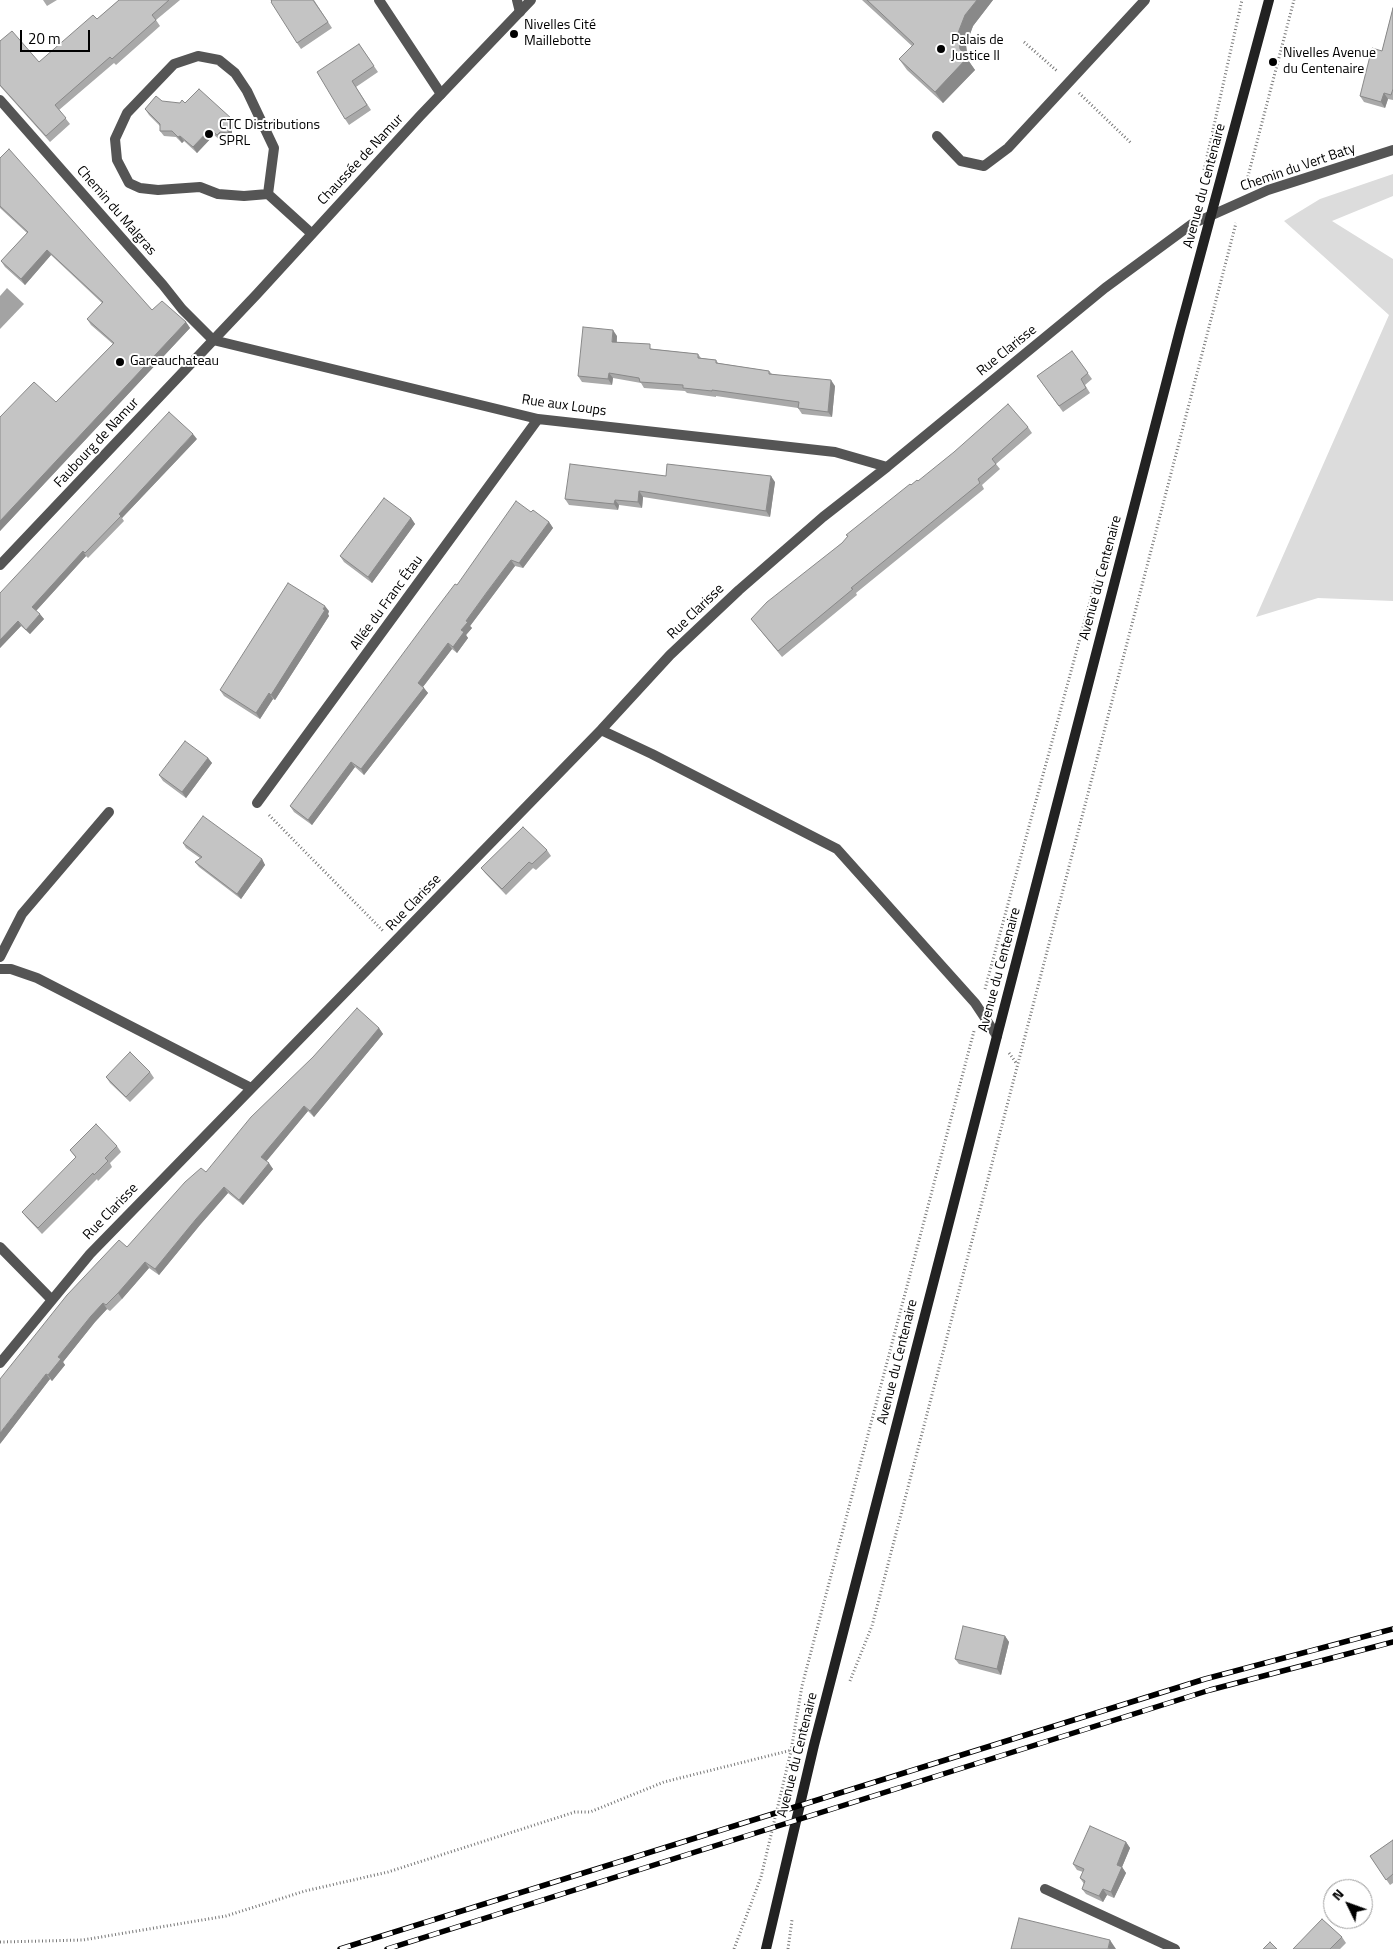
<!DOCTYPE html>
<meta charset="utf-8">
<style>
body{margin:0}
#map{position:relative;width:1393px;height:1949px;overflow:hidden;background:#fff;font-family:"Titillium Web",sans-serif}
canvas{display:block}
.north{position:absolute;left:1323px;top:1879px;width:50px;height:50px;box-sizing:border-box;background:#fff;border:1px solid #999;border-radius:50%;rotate:312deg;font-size:14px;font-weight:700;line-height:20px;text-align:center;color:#000}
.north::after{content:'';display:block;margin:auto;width:18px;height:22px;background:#000;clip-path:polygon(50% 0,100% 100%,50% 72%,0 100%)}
.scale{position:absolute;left:20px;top:30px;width:70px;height:22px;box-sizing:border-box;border:2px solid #000;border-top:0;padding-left:6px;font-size:15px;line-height:18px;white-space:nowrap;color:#000;-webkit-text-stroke:4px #fff;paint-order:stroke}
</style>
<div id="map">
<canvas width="1393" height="1949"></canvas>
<div class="north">N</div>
<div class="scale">20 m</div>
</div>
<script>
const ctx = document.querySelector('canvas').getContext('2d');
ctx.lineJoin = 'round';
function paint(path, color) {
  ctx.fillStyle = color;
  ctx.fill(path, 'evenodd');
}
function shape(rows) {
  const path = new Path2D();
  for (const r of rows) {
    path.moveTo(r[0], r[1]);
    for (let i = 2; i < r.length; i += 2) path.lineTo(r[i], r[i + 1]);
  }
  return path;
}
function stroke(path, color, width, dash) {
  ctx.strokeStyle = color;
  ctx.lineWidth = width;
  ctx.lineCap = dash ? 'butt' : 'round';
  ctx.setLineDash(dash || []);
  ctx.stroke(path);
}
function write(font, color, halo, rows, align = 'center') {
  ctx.font = font + ' "Titillium Web",sans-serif';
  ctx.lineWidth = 4;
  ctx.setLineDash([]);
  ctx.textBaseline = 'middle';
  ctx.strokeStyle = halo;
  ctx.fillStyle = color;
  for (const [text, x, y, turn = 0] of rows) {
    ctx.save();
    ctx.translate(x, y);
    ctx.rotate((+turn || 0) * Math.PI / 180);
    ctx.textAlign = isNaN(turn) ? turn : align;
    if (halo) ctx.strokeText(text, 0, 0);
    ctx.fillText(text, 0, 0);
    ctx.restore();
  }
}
paint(shape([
 [1393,174,1393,196,1332,221,1393,259,1393,601,1318,598,1256,617,1389,315,1284,221,1320,199]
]), '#dcdcdc');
paint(shape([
 [7,288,24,304,0,329,0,296]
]), '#a3a3a3');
stroke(shape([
 [1024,42,1057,71],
 [1079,93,1131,143],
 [1204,170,1242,0],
 [1247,180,1294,0],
 [269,815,384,932],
 [985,989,1099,568],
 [1009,1053,1017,1064],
 [850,1681,872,1626,1236,223],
 [0,1942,83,1940,226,1916,305,1891,388,1872,575,1812,590,1812,664,1782,792,1750],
 [734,1949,761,1877,791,1751,802,1686,974,1031],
 [788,1949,792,1920]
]), '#777', 3, [1, 2.5]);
stroke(shape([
 [937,136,961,161,984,166,1008,148,1145,0],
 [268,194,274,148,247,91,235,73,219,60,198,56,174,64,127,113,115,139,117,160,129,183,140,188,158,190,200,187,218,194,244,196,268,194,311,233],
 [0,957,22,914,109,812],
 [0,1247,51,1299]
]), '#555', 10);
stroke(shape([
 [379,0,441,94],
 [517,0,520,12],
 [0,100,163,285,182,309,213,340,538,419,835,452,887,467],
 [601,730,652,754,837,849,975,1003,997,1036],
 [257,803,538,419],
 [0,969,11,969,37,978,251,1088],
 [0,1363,90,1254,601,730,670,655,739,590,823,517,887,467,1105,288,1192,224,1268,190,1393,150],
 [1045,1889,1175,1949]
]), '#555', 10);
stroke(shape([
 [0,565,257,294,420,116,531,0]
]), '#555', 10);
stroke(shape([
 [766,1949,814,1745,997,1036,1180,330,1269,0]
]), '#222', 10);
const rail = shape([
 [340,1949,1205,1679,1393,1629],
 [387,1949,1210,1690,1393,1642]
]);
stroke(rail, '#000', 5.5);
stroke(rail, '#fff', 4, [11]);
paint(shape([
 [43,0,57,0,47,6],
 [119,0,180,0,156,20,160,26,116,65,114,63,59,110,70,124,50,142,0,86,0,41,39,62,97,19],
 [314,0,332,28,301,49,297,43],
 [862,0,993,0,973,26,966,45,968,60,975,70,943,103,907,70,899,59,912,46],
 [1393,8,1393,100,1388,99,1385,108,1364,102,1360,96,1382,51],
 [359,44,378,72,356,87,371,110,349,125,345,119],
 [185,103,236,125,232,129,232,138,224,137,221,141,214,135,197,153,184,141,182,143,176,137,164,136,160,131,160,126,149,115,145,109],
 [0,158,152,310,186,322,190,328,0,531,0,417,56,402,113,344,91,325,87,319,102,303,51,255,25,285,5,267,1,261,27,233,0,208],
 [617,336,617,342,653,349,698,354,701,358,716,360,718,363,769,371,772,374,835,386,832,417,802,414,798,408,716,396,716,397,687,393,685,391,644,388,641,383,613,378,612,385,582,382,578,376],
 [1072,351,1092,379,1085,385,1090,393,1063,412,1037,376],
 [1028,427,1032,433,996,464,1000,469,982,485,984,489,856,593,857,595,782,657,751,619,911,485],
 [197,439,122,518,124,521,88,558,86,556,36,611,44,619,30,634,21,626,0,648,0,593],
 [666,476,775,482,770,517,643,497,642,508,619,505,618,510,569,505,565,499],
 [531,512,549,522,553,528,523,568,515,566,470,626,472,628,466,635,468,638,457,653,452,649,423,687,428,693,364,775,355,767,312,825,294,812,290,806,457,585],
 [411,518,415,524,372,583,344,562,340,556],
 [329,611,328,614,329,616,275,700,273,699,260,719,224,696,220,690],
 [208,758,212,763,186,798,163,781,159,775],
 [183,843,262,859,265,865,241,899,199,867,195,862,200,858,186,848],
 [547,850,551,856,536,870,533,868,506,895,485,873,481,868],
 [379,1028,383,1034,314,1117,308,1111,266,1161,273,1169,243,1205,228,1193,200,1225,159,1275,149,1268,122,1299,110,1311,107,1309,95,1322,63,1362,65,1365,52,1381,50,1379,0,1444,127,1247,206,1172],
 [150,1072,154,1078,130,1102,110,1083,106,1077],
 [117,1146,121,1152,110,1163,112,1167,98,1181,97,1179,42,1234,26,1217,22,1212,76,1158,70,1150],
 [1005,1636,1009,1642,1001,1675,959,1664,955,1659],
 [1393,1840,1393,1883,1390,1885,1370,1856],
 [1126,1842,1130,1848,1122,1867,1126,1873,1114,1898,1107,1895,1103,1902,1086,1894,1082,1889,1084,1884,1080,1878,1083,1872,1077,1870,1073,1864],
 [1342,1937,1346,1943,1340,1949,1293,1949]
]), '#a9a9a9');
paint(shape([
 [977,0,993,0,973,26,966,45,968,60,975,70,943,103,935,92,960,49,958,33,965,15],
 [1384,93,1388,99,1385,108,1381,102],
 [232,119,236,125,232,129,232,138,228,133,228,123],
 [210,129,214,135,197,153,193,147],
 [220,132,224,137,221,141,217,135],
 [180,136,184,141,182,143,178,137],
 [47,250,51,255,25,285,21,279],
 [186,322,190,328,0,531,0,521],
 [613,330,617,336,616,347,612,342],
 [609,373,613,378,612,385,608,379],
 [831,380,835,386,832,417,828,412],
 [193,434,197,439,122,518,119,514],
 [771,476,775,482,770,517,766,511],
 [639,491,643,497,642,508,638,502],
 [615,500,619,505,618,510,614,504],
 [411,518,415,524,372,583,368,577],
 [549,522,553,528,523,568,519,563],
 [83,551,86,556,35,612,32,607],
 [511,560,515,566,470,626,472,628,466,635,468,638,457,653,453,647,466,621],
 [325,606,329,611,328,614,329,616,275,700,271,695],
 [40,614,44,619,30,634,26,630],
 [18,621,21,626,0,648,0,640],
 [448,643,452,649,422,688,418,683],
 [424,688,428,693,364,775,361,769],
 [269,693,273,699,260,719,256,713],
 [208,758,212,763,186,798,182,792],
 [351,762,355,767,312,825,308,820],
 [262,859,265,865,241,899,237,894],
 [379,1028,383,1034,314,1117,310,1111],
 [304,1106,308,1111,265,1163,261,1157],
 [269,1163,273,1169,243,1205,239,1200],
 [224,1187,228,1193,200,1225,159,1275,155,1269,196,1219],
 [145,1262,149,1268,122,1299,118,1293],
 [103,1303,107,1309,95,1322,63,1362,65,1365,52,1381,48,1375,58,1357,91,1316],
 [46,1374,50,1379,0,1444,0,1433],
 [1005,1636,1009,1642,1001,1675,997,1669],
 [1126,1842,1130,1848,1122,1867,1126,1873,1114,1898,1111,1892,1117,1865],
 [1103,1889,1107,1895,1103,1902,1099,1896],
 [1110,1940,1116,1949,1108,1949]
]), '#898989');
const building = shape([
 [119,0,169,0,152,15,156,20,112,59,110,57,55,105,66,118,46,136,0,85,0,41,12,31,39,62,93,15,97,19,119,0],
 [271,0,313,0,328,22,297,43,271,2,272,1,271,0],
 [867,0,977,0,965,15,958,33,960,49,967,58,935,92,899,59,914,44,867,0],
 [1393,8,1393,89,1391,95,1384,93,1381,102,1360,96,1372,48,1382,51,1393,8],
 [359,44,374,66,352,81,367,105,345,119,317,72,359,44],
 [199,89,232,119,228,123,228,133,220,132,217,135,210,129,193,147,180,136,178,137,172,131,160,131,160,124,145,109,156,96,162,101,180,103,182,100,185,103,199,89],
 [9,149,152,310,162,301,186,322,0,521,0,417,34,382,56,402,114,343,87,319,103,302,47,250,21,279,1,261,28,232,0,206,0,158,9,149],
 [583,327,613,330,612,342,650,344,650,349,698,354,698,358,716,360,716,363,769,371,769,374,831,380,828,412,798,408,799,402,712,390,712,391,683,388,683,385,640,382,639,378,609,373,608,379,578,376,583,327],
 [1072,351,1088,373,1081,379,1086,388,1059,406,1037,376,1072,351],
 [1008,404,1028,427,992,459,996,464,978,479,980,483,851,588,853,589,778,651,751,619,767,602,842,543,848,536,846,535,910,484,911,485,917,480,918,481,954,452,1008,404],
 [169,412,193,434,119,514,121,516,85,553,83,551,32,607,40,614,26,630,18,621,0,640,0,593,169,412],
 [570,464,666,476,667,464,771,476,766,511,639,491,638,502,615,500,614,504,565,499,570,464],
 [384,498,411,518,368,577,340,556,384,498],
 [516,501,531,512,533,510,549,522,519,563,511,560,487,592,466,621,468,622,461,630,464,632,453,647,448,643,418,683,424,688,361,769,351,762,308,820,290,806,436,609,455,584,457,585,516,501],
 [288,583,325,606,323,609,325,610,271,695,269,693,256,713,220,690,288,583],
 [185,741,208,758,182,792,159,775,185,741],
 [203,816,262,859,237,894,195,862,202,857,183,843,203,816],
 [523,827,547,850,532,864,529,862,502,889,481,868,523,827],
 [357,1008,379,1028,310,1111,304,1106,261,1157,269,1163,239,1200,224,1187,196,1219,155,1269,145,1262,118,1293,106,1305,103,1303,91,1316,58,1357,61,1359,48,1375,46,1374,0,1433,0,1379,67,1295,119,1240,127,1247,185,1182,201,1168,206,1172,251,1117,313,1057,357,1008],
 [130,1052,150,1072,126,1097,106,1077,130,1052],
 [96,1124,117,1146,105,1158,108,1161,94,1175,93,1173,38,1228,22,1212,76,1157,70,1150,96,1124],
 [963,1626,1005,1636,997,1669,955,1659,963,1626],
 [1090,1826,1126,1842,1117,1865,1122,1867,1111,1892,1103,1889,1099,1896,1082,1889,1085,1881,1080,1878,1084,1869,1073,1864,1090,1826],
 [1393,1840,1393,1874,1386,1880,1370,1856,1393,1840],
 [1019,1918,1110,1940,1108,1949,1011,1949,1019,1918],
 [1322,1919,1342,1937,1330,1949,1293,1949,1322,1919],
 [1270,1942,1277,1949,1263,1949,1270,1942]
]);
paint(building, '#c4c4c4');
stroke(building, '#898989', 1);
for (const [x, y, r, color] of [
 [514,34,5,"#000"],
 [941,49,5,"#000"],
 [1273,62,5,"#000"],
 [209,134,5,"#000"],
 [120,362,5,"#000"]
]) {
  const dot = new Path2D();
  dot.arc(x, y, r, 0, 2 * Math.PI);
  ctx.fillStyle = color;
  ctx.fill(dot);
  stroke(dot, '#fff', 2);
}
write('14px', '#000', '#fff', [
 ["Nivelles Cité",524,26],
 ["Maillebotte",524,42],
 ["Palais de",951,41],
 ["Justice II",951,57],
 ["Nivelles Avenue",1283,54],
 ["du Centenaire",1283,70],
 ["CTC Distributions",219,126],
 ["SPRL",219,142],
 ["Gareauchateau",130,362]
], 'left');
write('14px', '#000', '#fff', [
 ["Chaussée de Namur",361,160,-47],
 ["Chemin du Vert Baty",1298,168,-19],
 ["Avenue du Centenaire",1205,186,-75],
 ["Chemin du Malgras",116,211,49],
 ["Rue Clarisse",1007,351,-39],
 ["Rue aux Loups",564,406,8],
 ["Faubourg de Namur",97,443,-47],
 ["Avenue du Centenaire",1101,578,-75],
 ["Allée du Franc Étau",387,603,-54],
 ["Rue Clarisse",696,612,-44],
 ["Rue Clarisse",414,903,-46],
 ["Avenue du Centenaire",1000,970,-75],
 ["Rue Clarisse",111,1212,-46],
 ["Avenue du Centenaire",898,1362,-76],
 ["Avenue du Centenaire",798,1755,-76]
]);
</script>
